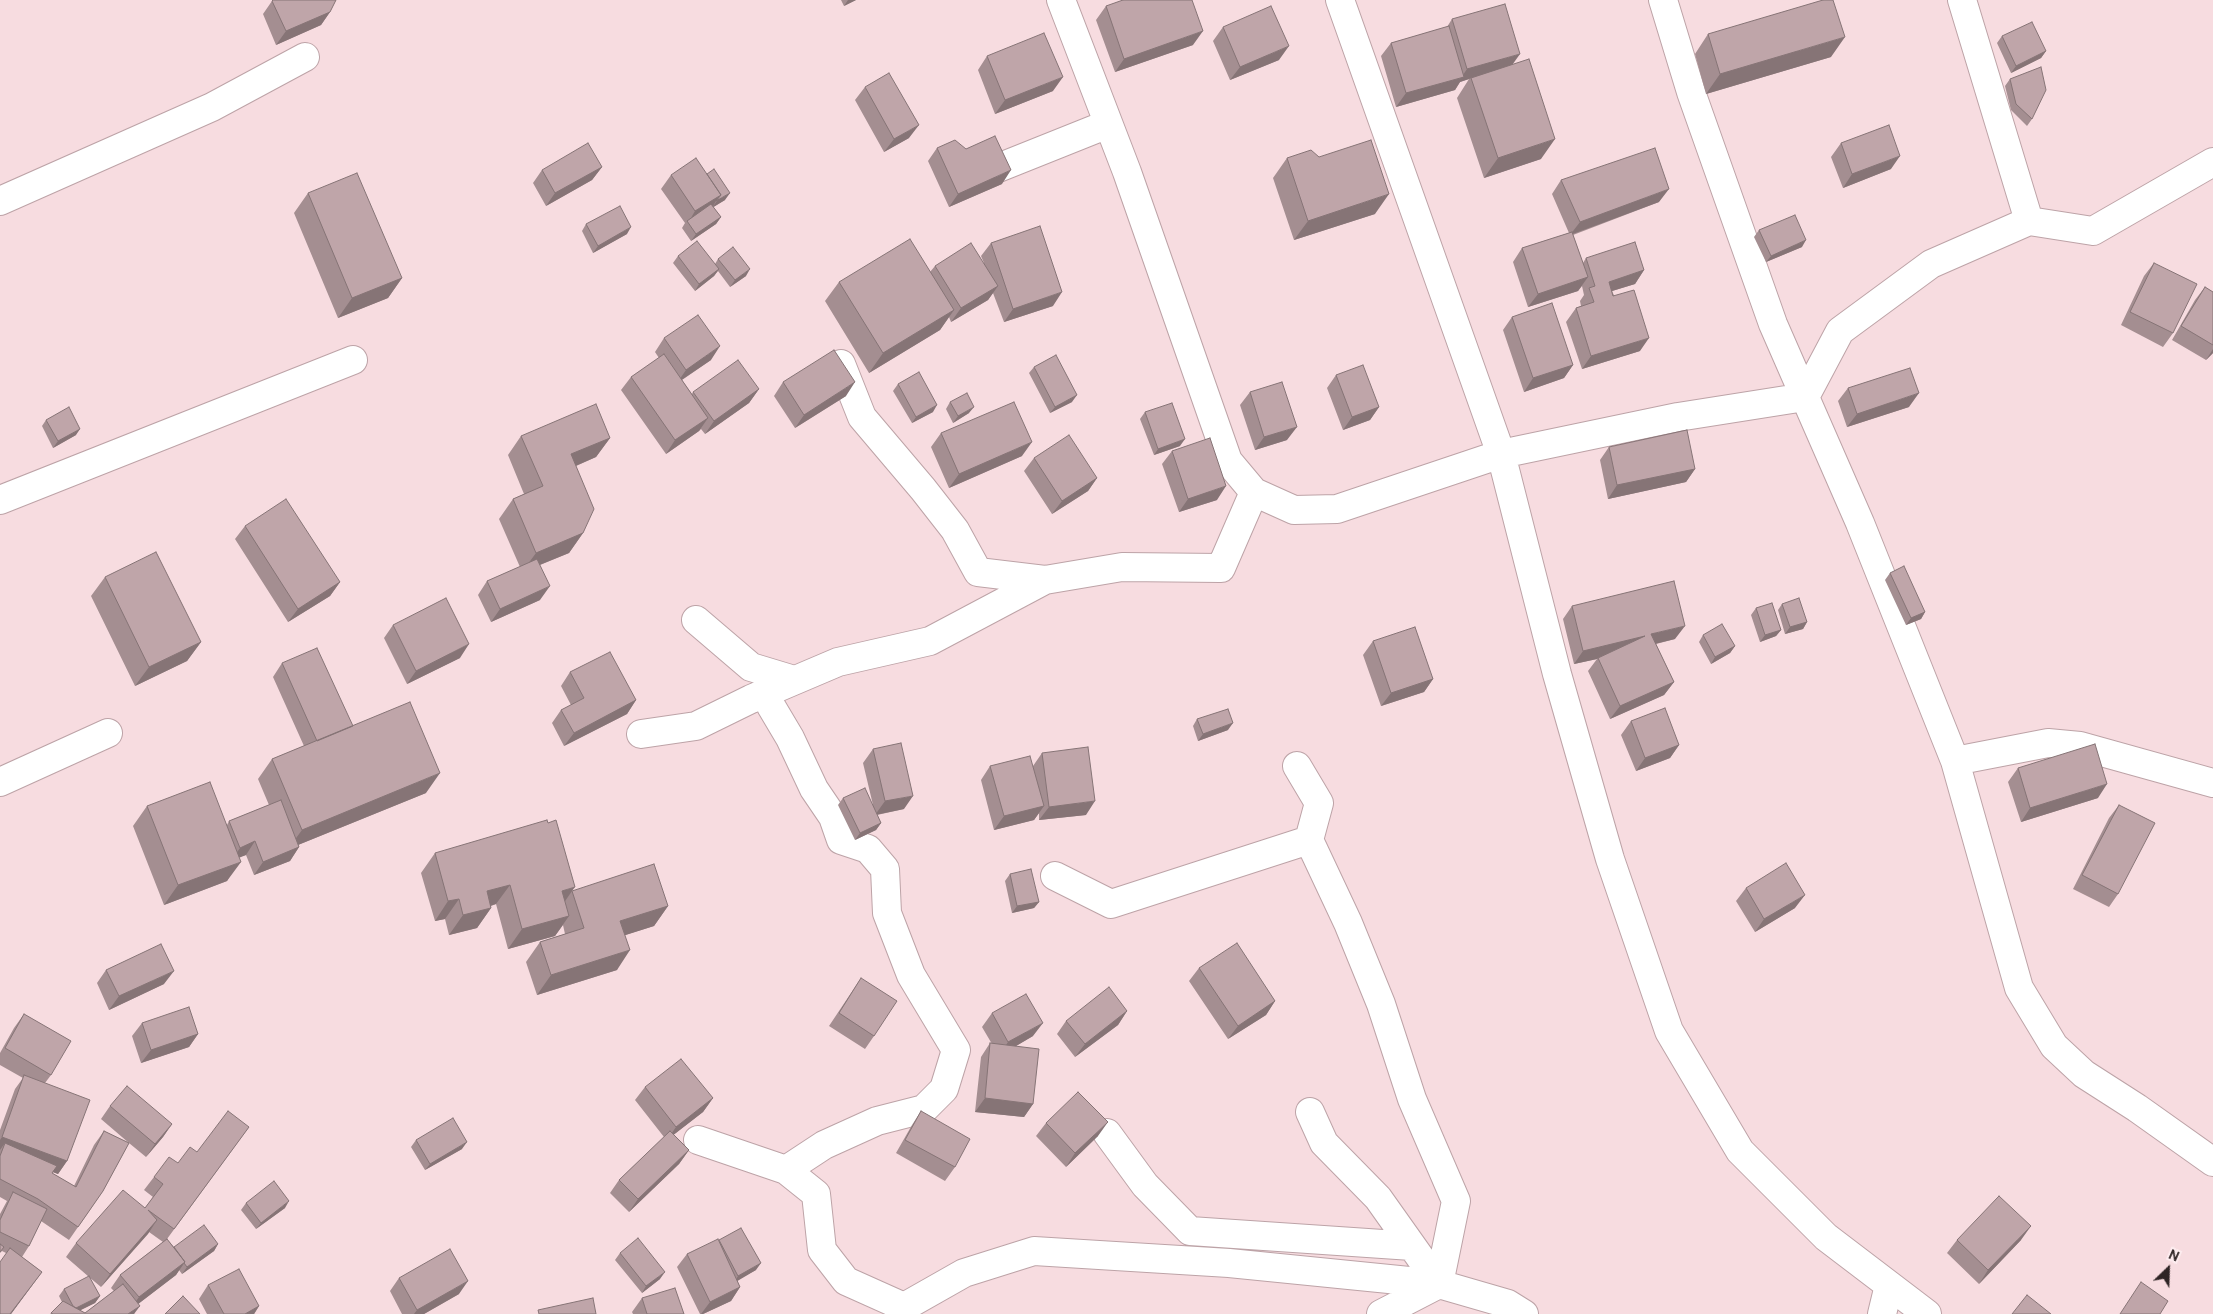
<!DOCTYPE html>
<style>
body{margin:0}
#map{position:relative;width:2213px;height:1314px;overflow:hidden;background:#f7dce0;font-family:Cabin,sans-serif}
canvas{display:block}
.north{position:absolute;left:2143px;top:1244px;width:50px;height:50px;-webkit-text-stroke:4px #fdecef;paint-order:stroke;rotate:24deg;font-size:14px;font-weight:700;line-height:20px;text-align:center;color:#2e2425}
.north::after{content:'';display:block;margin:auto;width:18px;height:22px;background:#2e2425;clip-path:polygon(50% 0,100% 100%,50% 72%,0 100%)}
</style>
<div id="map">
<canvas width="2213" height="1314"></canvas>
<div class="north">N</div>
</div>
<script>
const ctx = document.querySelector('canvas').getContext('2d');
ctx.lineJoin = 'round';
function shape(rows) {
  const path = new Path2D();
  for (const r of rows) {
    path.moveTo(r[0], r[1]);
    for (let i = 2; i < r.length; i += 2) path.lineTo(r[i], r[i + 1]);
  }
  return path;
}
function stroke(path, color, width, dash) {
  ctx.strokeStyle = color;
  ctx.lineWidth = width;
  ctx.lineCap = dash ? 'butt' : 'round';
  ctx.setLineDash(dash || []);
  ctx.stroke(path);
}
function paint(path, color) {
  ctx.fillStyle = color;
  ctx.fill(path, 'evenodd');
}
const minor = shape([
 [1061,0,1127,172,1228,461,1254,492,1294,510,1337,509,1501,454,1678,417,1805,397,1840,331,1931,264,2029,221,2093,231,2213,162],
 [1340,0,1501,454,1557,674,1610,859,1669,1031,1740,1151,1826,1237,1927,1314],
 [1663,0,1691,92,1773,324,1860,523,1955,761,2019,988,2054,1046,2084,1074,2137,1108,2213,1162],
 [1962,0,2029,221],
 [998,168,1108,124],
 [0,201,212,107,305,57],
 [841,364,862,417,923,489,955,530,978,572,1045,580,1122,567,1221,568,1254,492],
 [0,500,353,360],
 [696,620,751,667,794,680],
 [767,692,771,706,790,738,814,789,833,817,841,840,868,849,885,869,887,913,911,975,956,1050,944,1089,924,1109,877,1121,824,1145,786,1170,816,1194,822,1250,846,1281,904,1307],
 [641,734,696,726,751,699,838,662,930,641,1045,580],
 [1955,761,2048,743,2080,746,2213,783],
 [1297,766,1319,803,1309,840],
 [0,782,108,733],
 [1055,876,1111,904,1309,840,1348,923,1381,1004,1412,1099,1456,1201,1439,1284,1378,1198,1324,1143,1310,1112],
 [1107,1133,1145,1185,1190,1231,1412,1246],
 [698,1140,786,1170],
 [899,1314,904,1307,964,1273,1034,1251,1229,1263,1439,1284,1508,1304,1524,1314],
 [1381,1314,1439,1284],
 [1882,1314,1889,1285]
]);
stroke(minor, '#bda3a7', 30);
stroke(minor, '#fff', 28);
paint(shape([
 [841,0,856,0,844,6],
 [272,1,330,12,321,25,276,45,263,14],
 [1106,6,1193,45,1115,72,1096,20],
 [1452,19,1513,64,1541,159,1484,178,1457,98,1469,79,1460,82,1455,90,1396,107,1381,56,1391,43,1447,27],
 [1223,27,1279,60,1230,80,1213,41],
 [1708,34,1831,57,1706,94,1695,54],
 [2002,36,2046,51,2041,58,2011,73,1997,43],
 [987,56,1053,91,995,114,978,70],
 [2010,79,2032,119,2027,126,2011,110,2005,86],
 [865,87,909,138,884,152,855,100],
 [1841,143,1891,169,1843,188,1831,157],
 [937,148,966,149,1002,184,949,207,928,161],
 [1287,158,1375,214,1294,240,1273,178],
 [602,167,592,180,546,206,533,183,542,170],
 [671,175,725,200,713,207,721,217,716,224,691,241,682,228,685,223,661,189],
 [1561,180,1659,202,1573,235,1583,263,1586,258,1644,270,1635,284,1612,291,1640,351,1582,369,1566,322,1576,308,1581,306,1580,301,1584,295,1582,286,1578,291,1528,307,1513,262,1522,248,1569,233,1552,194],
 [308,193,402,278,388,298,338,318,294,213],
 [586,224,627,234,593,253,582,231],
 [1759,230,1802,247,1766,262,1754,237],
 [991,243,1053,306,1004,322,993,293,988,300,951,322,949,317,940,330,869,373,825,301,839,282,930,272,935,266,984,263,981,256],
 [678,256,715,264,718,259,746,276,730,287,718,271,714,276,695,291,673,263],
 [2154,263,2173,333,2163,347,2121,325,2144,276],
 [2205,287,2213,292,2213,353,2206,360,2172,340,2195,300],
 [1512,317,1573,365,1564,378,1524,392,1503,330],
 [664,338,711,360,682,380,692,394,693,392,759,389,749,403,705,434,701,429,699,431,666,454,621,390,631,377,659,358,655,352],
 [1034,367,1072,402,1050,413,1029,373],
 [1336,375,1379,407,1370,420,1343,430,1327,388],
 [783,382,846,396,795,428,774,396],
 [898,384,933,412,912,423,893,391],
 [1848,388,1909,407,1847,427,1838,401],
 [1250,392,1287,440,1255,450,1240,405],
 [950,402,969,413,953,423,946,409],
 [1145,412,1180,446,1154,455,1140,419],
 [46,420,76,435,53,448,42,426],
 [941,433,1022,456,949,488,931,447],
 [521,436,610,438,596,457,576,466,583,533,569,553,540,565,540,600,491,622,478,595,487,581,520,567,499,519,513,499,524,494,508,455],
 [1609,447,1695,469,1686,482,1608,499,1600,460],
 [1172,451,1217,500,1179,512,1162,464],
 [1034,458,1097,478,1088,491,1052,514,1024,471],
 [245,526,340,582,330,596,288,622,235,539],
 [1890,573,1925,612,1921,619,1906,625,1885,580],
 [105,577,201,642,187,661,135,686,91,596],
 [1782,604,1807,622,1803,629,1785,634,1778,610],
 [1572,606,1675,639,1656,644,1674,682,1664,695,1610,719,1588,671,1597,659,1574,664,1563,619],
 [1756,608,1781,630,1776,636,1760,642,1751,615],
 [393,625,460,658,407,684,384,638],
 [1703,635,1735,646,1730,653,1711,664,1699,642],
 [1373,641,1433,679,1424,692,1381,706,1363,655],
 [282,663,426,793,298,845,299,847,290,861,254,875,246,855,239,857,227,881,164,905,133,826,147,806,227,825,229,821,269,805,258,779,272,759,304,746,273,677],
 [570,672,636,700,627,714,564,746,552,723,561,710,571,705,561,686],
 [1197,719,1228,730,1198,741,1193,726],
 [1631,721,1679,745,1670,758,1636,771,1621,735],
 [873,749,904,809,877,815,881,823,876,830,855,840,838,805,843,798,873,805,863,763],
 [1042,753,1086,815,1039,820,1039,813,1034,820,994,830,981,780,990,766,1033,766],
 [2018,768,2098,798,2021,822,2008,782],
 [2119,805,2118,894,2109,907,2073,889,2109,818],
 [435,853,572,891,668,906,654,926,625,935,617,970,537,995,526,962,540,942,565,934,563,925,555,936,508,949,496,904,491,906,491,908,477,928,449,935,445,919,435,921,421,873],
 [1010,874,1039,902,1034,908,1012,913,1005,881],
 [1746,888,1795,908,1755,932,1736,901],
 [1199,968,1275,1001,1266,1015,1228,1039,1189,981],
 [106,970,164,984,109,1010,97,983],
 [861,978,874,1036,865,1049,829,1026],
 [1127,1011,1118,1025,1075,1057,1057,1034,1066,1021],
 [992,1013,1033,1036,1016,1046,1033,1104,1024,1117,975,1112,981,1057,990,1043,992,1044,982,1027],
 [24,1014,51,1075,45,1083,67,1161,58,1174,53,1172,52,1173,74,1186,94,1145,104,1131,129,1143,101,1119,110,1106,172,1124,163,1137,146,1157,129,1143,103,1191,69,1240,41,1221,29,1246,22,1257,42,1272,11,1314,0,1314,6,1253,2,1251,0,1253,0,1214,7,1201,0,1197,0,1130,15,1089,23,1078,0,1065,0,1053,14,1028],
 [142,1023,198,1034,189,1047,141,1063,132,1036],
 [645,1087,713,1098,703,1112,673,1135,689,1150,679,1164,629,1212,610,1193,619,1180,664,1137,635,1100],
 [921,1111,955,1167,945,1181,896,1153,912,1125],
 [1046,1123,1098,1136,1066,1167,1036,1136],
 [249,1127,167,1239,174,1247,218,1244,214,1251,182,1274,179,1270,176,1275,138,1304,134,1314,50,1314,62,1302,59,1296,64,1289,89,1277,66,1257,76,1243,145,1208,153,1197,144,1190,154,1177,197,1152],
 [149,1232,163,1242,120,1275,111,1288,114,1291,85,1313,80,1310,95,1303,100,1296,89,1277,101,1287],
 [416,1140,462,1149,425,1170,411,1147],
 [246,1203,285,1208,256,1229,241,1210],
 [1957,1240,2021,1240,1979,1284,1947,1253],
 [719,1241,756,1270,737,1280,740,1287,731,1301,703,1314,700,1314,677,1267,687,1254],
 [620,1253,660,1279,642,1293,615,1260],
 [399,1278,459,1294,424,1314,402,1314,390,1291],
 [208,1285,259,1306,254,1314,207,1314,199,1299],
 [642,1298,684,1314,633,1314,632,1312]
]), '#a48e91');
paint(shape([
 [848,0,856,0,844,6],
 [330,12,321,25,276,45,286,31],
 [1203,31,1193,45,1115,72,1124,59],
 [1845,37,1831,57,1706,94,1720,74],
 [1289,46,1279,60,1230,80,1240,67],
 [2046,51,2041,58,2011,73,2016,66],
 [1520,54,1510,68,1471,78,1469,79,1460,82,1455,90,1396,107,1406,93,1461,78,1467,69],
 [1063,77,1053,91,995,114,1005,100],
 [919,125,909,138,884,152,894,139],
 [1555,139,1541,159,1484,178,1498,158],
 [1900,156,1891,169,1843,188,1852,174],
 [602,167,592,180,546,206,555,193],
 [1011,170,1002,184,949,207,958,194],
 [1669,189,1659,202,1570,235,1580,222],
 [730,193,725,200,712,208,716,201],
 [1389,194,1375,214,1294,240,1308,221],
 [721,195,712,208,688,223,695,211],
 [721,217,716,224,691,241,696,234],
 [631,227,627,234,593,253,598,246],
 [1806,240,1802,247,1766,262,1771,256],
 [719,269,714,276,695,291,699,284],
 [750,269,746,276,730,287,735,280],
 [1644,270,1635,284,1599,295,1609,282],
 [1588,277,1578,291,1528,307,1538,294],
 [402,278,388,298,338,318,352,298],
 [998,286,988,300,951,322,961,308],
 [1062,292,1053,306,1004,322,1013,309],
 [954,310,940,330,869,373,883,353],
 [1649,338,1640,351,1582,369,1591,356],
 [720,346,711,360,677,383,686,370],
 [2213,349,2213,353,2206,360],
 [1573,365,1564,378,1524,392,1533,378],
 [855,382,846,396,795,428,804,415],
 [759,389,749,403,705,434,714,421],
 [1919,393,1909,407,1847,427,1857,414],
 [1077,395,1072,402,1050,413,1055,407],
 [937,405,933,412,912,423,916,417],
 [974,407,969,413,953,423,958,416],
 [1379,407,1370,420,1343,430,1352,417],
 [708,418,699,431,666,454,675,440],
 [1297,427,1287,440,1255,450,1264,437],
 [80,429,76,435,53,448,58,441],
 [610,438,596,457,557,474,571,454],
 [1185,439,1180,446,1154,455,1158,449],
 [1032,442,1022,456,949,488,959,474],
 [1695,469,1686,482,1608,499,1617,485],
 [1097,478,1088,491,1052,514,1062,501],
 [1226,486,1217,500,1179,512,1188,499],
 [583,533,569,553,522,572,536,553],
 [340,582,330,596,288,622,298,609],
 [550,586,540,600,491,622,500,609],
 [1925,612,1921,619,1906,625,1911,618],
 [1807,622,1803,629,1785,634,1790,627],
 [1685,626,1675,639,1642,647,1651,634],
 [1781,630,1776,636,1760,642,1765,635],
 [1645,636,1598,658,1597,659,1574,664,1583,651],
 [201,642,187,661,135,686,149,667],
 [469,644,460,658,407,684,416,671],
 [1735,646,1730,653,1711,664,1715,657],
 [1433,679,1424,692,1381,706,1391,693],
 [1674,682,1664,695,1610,719,1620,706],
 [636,700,627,714,564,746,574,733],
 [1233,723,1228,730,1198,741,1203,734],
 [1679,745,1670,758,1636,771,1645,758],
 [440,773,426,793,288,849,302,830],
 [2107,784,2098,798,2021,822,2030,808],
 [913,796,904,809,875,815,885,801],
 [1095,801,1086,815,1039,820,1049,807],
 [1044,806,1034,820,994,830,1004,816],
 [881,823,876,830,855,840,860,833],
 [255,841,246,855,231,861,240,848],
 [299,847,290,861,254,875,263,862],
 [241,862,227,881,164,905,178,885],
 [510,885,496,904,473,911,487,891],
 [575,887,572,891,561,907,562,891],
 [1805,895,1795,908,1755,932,1764,919],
 [459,899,445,919,435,921,448,901],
 [1039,902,1034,908,1012,913,1017,906],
 [668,906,654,926,607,941,620,921],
 [491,908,477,928,449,935,463,915],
 [569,916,555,936,508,949,522,929],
 [630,950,617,970,537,995,551,975],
 [174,971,164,984,109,1010,119,996],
 [1275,1001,1266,1015,1228,1039,1238,1026],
 [1127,1011,1118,1025,1075,1057,1085,1044],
 [1043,1023,1033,1036,999,1056,1008,1042],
 [198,1034,189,1047,141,1063,151,1050],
 [713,1098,703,1112,667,1140,676,1127],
 [985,1098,1033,1104,1024,1117,975,1112],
 [1108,1122,1098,1136,1066,1167,1075,1153],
 [172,1124,163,1137,146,1157,155,1144],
 [2,1137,67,1161,58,1174,1,1153,5,1143,0,1150,0,1140],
 [467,1142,462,1149,425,1170,430,1164],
 [689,1150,679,1164,629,1212,638,1199],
 [289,1201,285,1208,256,1229,261,1223],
 [157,1220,148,1234,101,1287,110,1274],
 [2031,1226,2021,1240,1979,1284,1988,1270],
 [218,1244,214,1251,182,1274,187,1267],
 [185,1262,176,1275,129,1311,139,1297],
 [761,1263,756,1270,734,1283,738,1276],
 [42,1272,11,1314,10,1314],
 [665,1272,660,1279,642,1293,646,1286],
 [468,1281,459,1294,424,1314,414,1314,417,1310],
 [740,1287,731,1301,703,1314,701,1314,710,1302],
 [100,1296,95,1303,73,1314,74,1309],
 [140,1306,134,1314,128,1314],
 [259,1306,254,1314,245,1314]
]), '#867476');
const building = shape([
 [273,0,336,0,330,12,286,31,272,1,273,0],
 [1123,0,1192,0,1203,31,1124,59,1106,6,1123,0],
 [1823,0,1833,0,1845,37,1720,74,1708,34,1823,0],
 [1505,4,1520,54,1467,69,1452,19,1505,4],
 [1271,6,1289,46,1240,67,1223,27,1271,6],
 [2032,22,2046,51,2016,66,2002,36,2032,22],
 [1449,26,1464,77,1406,93,1391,43,1449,26],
 [1044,33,1063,77,1005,100,987,56,1044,33],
 [1529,59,1555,139,1498,158,1471,78,1529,59],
 [2041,67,2046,90,2032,119,2016,104,2010,79,2041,67],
 [889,73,919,125,894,139,865,87,889,73],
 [1889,125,1900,156,1852,174,1841,143,1889,125],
 [995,136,1011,170,958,194,937,148,955,140,966,149,995,136],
 [1371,140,1389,194,1308,221,1287,158,1311,150,1319,157,1371,140],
 [588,143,602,167,555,193,542,170,588,143],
 [1655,148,1669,189,1580,222,1561,180,1655,148],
 [696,158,721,195,695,211,671,175,696,158],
 [714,169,730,193,716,201,721,195,707,174,714,169],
 [357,173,402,278,352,298,308,193,357,173],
 [711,204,721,217,696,234,687,221,711,204],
 [620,206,631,227,598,246,586,224,620,206],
 [1795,215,1806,240,1771,256,1759,230,1795,215],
 [1040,226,1062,292,1013,309,991,243,1040,226],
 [1572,232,1588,277,1538,294,1522,248,1572,232],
 [910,239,954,310,883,353,839,282,910,239],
 [697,241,719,269,699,284,678,256,697,241],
 [1635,242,1644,270,1609,282,1613,296,1634,290,1649,338,1591,356,1576,308,1594,302,1589,288,1595,286,1586,258,1635,242],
 [971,243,998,286,961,308,935,266,971,243],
 [733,247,750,269,735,280,718,259,733,247],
 [2154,263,2197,284,2173,333,2130,312,2154,263],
 [2205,287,2213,292,2213,345,2181,326,2205,287],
 [1552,303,1573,365,1533,378,1512,317,1552,303],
 [698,315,720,346,686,370,664,338,698,315],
 [834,350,855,382,804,415,783,382,834,350],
 [664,354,708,418,675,440,631,377,664,354],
 [1056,355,1077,395,1055,407,1034,367,1056,355],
 [738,360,759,389,714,421,693,392,738,360],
 [1363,365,1379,407,1352,417,1336,375,1363,365],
 [1910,368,1919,393,1857,414,1848,388,1910,368],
 [919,372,937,405,916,417,898,384,919,372],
 [1282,382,1297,427,1264,437,1250,392,1282,382],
 [967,393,974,407,958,416,950,402,967,393],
 [1014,402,1032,442,959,474,941,433,1014,402],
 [1172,403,1185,439,1158,449,1145,412,1172,403],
 [596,404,610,438,571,454,594,509,583,533,536,553,513,499,543,486,521,436,596,404],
 [69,407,80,429,58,441,46,420,69,407],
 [1687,430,1695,469,1617,485,1609,447,1687,430],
 [1069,435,1097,478,1062,501,1034,458,1069,435],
 [1210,438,1226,486,1188,499,1172,451,1210,438],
 [286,499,340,582,298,609,245,526,286,499],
 [156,552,201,642,149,667,105,577,156,552],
 [537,559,550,586,500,609,487,581,537,559],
 [1904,566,1925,612,1911,618,1890,573,1904,566],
 [1674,581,1685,626,1651,634,1674,682,1620,706,1598,658,1645,636,1583,651,1572,606,1674,581],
 [446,598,469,644,416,671,393,625,446,598],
 [1799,598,1807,622,1790,627,1782,604,1799,598],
 [1772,603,1781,630,1765,635,1756,608,1772,603],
 [1722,624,1735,646,1715,657,1703,635,1722,624],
 [1415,627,1433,679,1391,693,1373,641,1415,627],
 [317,648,353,726,317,741,282,663,317,648],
 [610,652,636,700,574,733,561,710,584,698,570,672,610,652],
 [410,702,440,773,302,830,272,759,410,702],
 [1665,708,1679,745,1645,758,1631,721,1665,708],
 [1228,709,1233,723,1203,734,1197,719,1228,709],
 [901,743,913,796,885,801,873,749,901,743],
 [2095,744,2107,784,2030,808,2018,768,2095,744],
 [1088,747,1095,801,1049,807,1042,753,1088,747],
 [1030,756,1044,806,1004,816,990,766,1030,756],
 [210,782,241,862,178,885,147,806,210,782],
 [865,788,881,823,860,833,843,798,865,788],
 [281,800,299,847,263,862,255,841,240,848,229,821,281,800],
 [2119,805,2155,823,2118,894,2082,875,2119,805],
 [547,820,548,823,556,820,575,887,562,891,569,916,522,929,510,885,487,891,491,908,463,915,459,899,448,901,435,853,547,820],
 [1786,863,1805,895,1764,919,1746,888,1786,863],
 [654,864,668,906,620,921,630,950,551,975,540,942,584,928,572,891,654,864],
 [1031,869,1039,902,1017,906,1010,874,1031,869],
 [1237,943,1275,1001,1238,1026,1199,968,1237,943],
 [161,944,174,971,119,996,106,970,161,944],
 [861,978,897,1001,874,1036,839,1013,861,978],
 [1109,987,1127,1011,1085,1044,1066,1021,1109,987],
 [1026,994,1043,1023,1008,1042,992,1013,1026,994],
 [189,1007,198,1034,151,1050,142,1023,189,1007],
 [24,1014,71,1041,51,1075,5,1048,24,1014],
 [990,1043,1039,1049,1033,1104,985,1098,990,1043],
 [681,1059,713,1098,676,1127,645,1087,681,1059],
 [24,1075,90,1100,67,1161,2,1137,24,1075],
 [127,1086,172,1124,155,1144,110,1106,127,1086],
 [1078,1092,1108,1122,1075,1153,1046,1123,1078,1092],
 [228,1111,249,1127,174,1229,148,1210,157,1220,110,1274,76,1243,123,1190,145,1208,163,1184,154,1177,169,1157,178,1163,190,1147,197,1152,228,1111],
 [921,1111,970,1139,955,1167,905,1140,921,1111],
 [453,1118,467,1142,430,1164,416,1140,453,1118],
 [104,1131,129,1143,103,1191,78,1227,38,1199,0,1179,0,1156,5,1143,57,1166,52,1173,76,1187,104,1131],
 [670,1131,689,1150,638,1199,619,1180,670,1131],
 [274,1181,289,1201,261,1223,246,1203,274,1181],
 [13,1192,47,1209,29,1246,0,1232,0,1220,13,1192],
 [1999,1196,2031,1226,1988,1270,1957,1240,1999,1196],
 [204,1225,218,1244,187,1267,184,1263,185,1262,174,1247,204,1225],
 [741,1228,761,1263,738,1276,719,1240,741,1228],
 [638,1238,665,1272,646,1286,620,1253,638,1238],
 [167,1239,185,1262,139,1297,120,1275,167,1239],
 [718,1239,740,1287,710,1302,687,1254,718,1239],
 [0,1244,4,1247,0,1252,0,1244],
 [10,1248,42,1272,10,1314,0,1314,0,1262,10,1248],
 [450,1249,468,1281,417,1310,399,1278,450,1249],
 [239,1269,259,1306,245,1314,224,1314,208,1285,239,1269],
 [89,1276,100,1296,76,1308,73,1306,64,1289,89,1276],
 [2141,1282,2168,1301,2160,1314,2120,1314,2141,1282],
 [123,1284,140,1306,128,1314,53,1314,51,1313,63,1301,85,1313,123,1284],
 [675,1288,684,1314,647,1314,642,1298,675,1288],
 [2027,1295,2051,1314,2012,1314,2027,1295],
 [183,1296,200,1314,165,1314,183,1296],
 [593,1298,596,1314,539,1314,538,1310,593,1298]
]);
paint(building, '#bfa5a9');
stroke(building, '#867476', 1);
</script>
